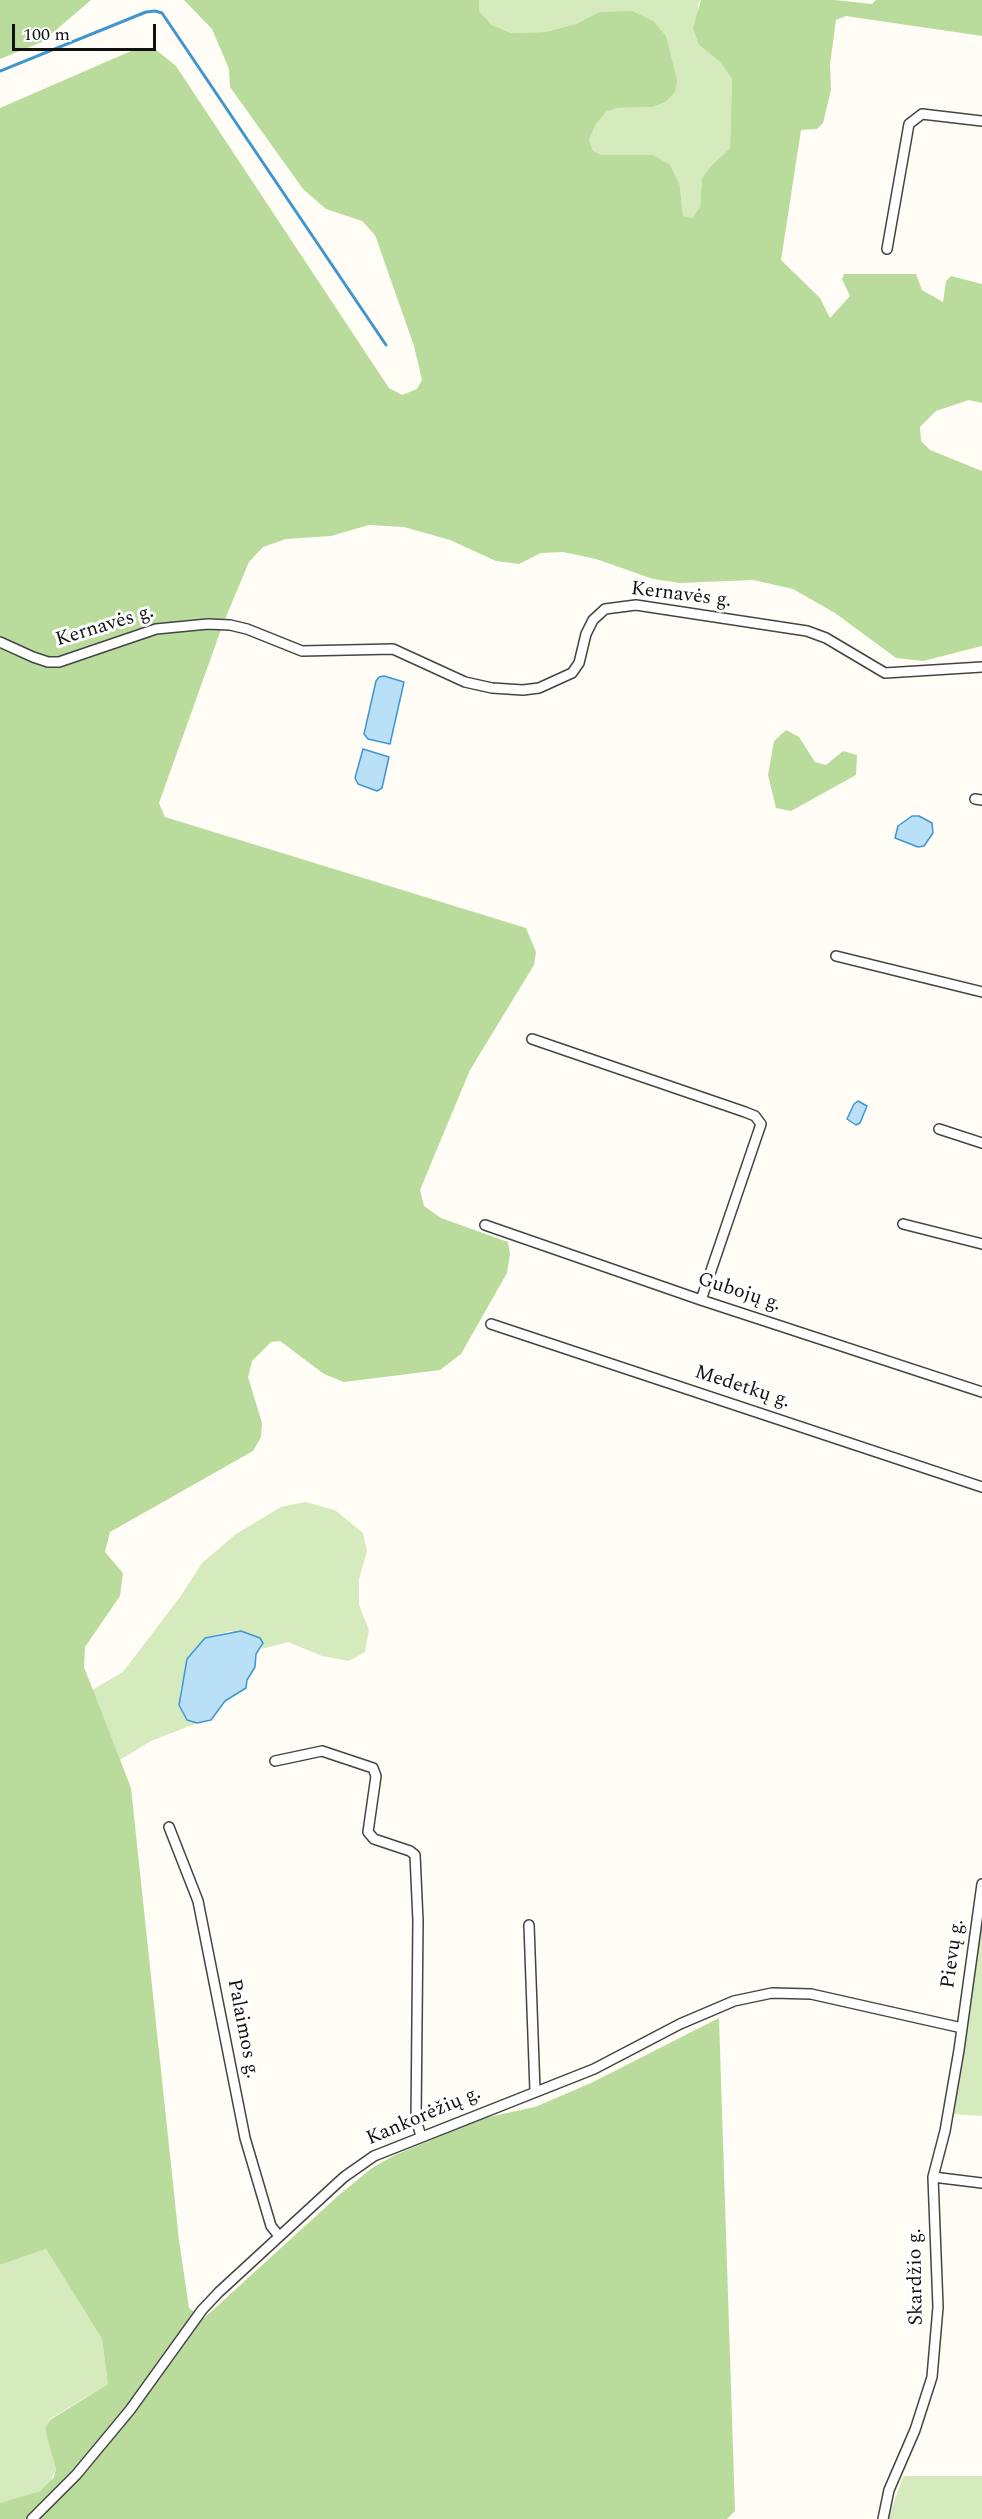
<!DOCTYPE html>
<meta charset="utf-8">
<style>
body{margin:0}
#map{position:relative;width:982px;height:2519px;overflow:hidden;background:#fffdf5;font-family:Spectral,serif}
canvas{display:block}
.scale{position:absolute;left:12px;top:24px;width:144px;height:27px;box-sizing:border-box;border:3px solid #111;border-top:0;padding-left:8px;font-size:18px;line-height:21px;white-space:nowrap;color:#111;-webkit-text-stroke:4px #fff;paint-order:stroke}
</style>
<div id="map">
<canvas width="982" height="2519"></canvas>
<div class="scale">100 m</div>
</div>
<script>
const ctx = document.querySelector('canvas').getContext('2d');
ctx.lineJoin = 'round';
function paint(path, color) {
  ctx.fillStyle = color;
  ctx.fill(path, 'evenodd');
}
function shape(rows) {
  const path = new Path2D();
  for (const r of rows) {
    path.moveTo(r[0], r[1]);
    for (let i = 2; i < r.length; i += 2) path.lineTo(r[i], r[i + 1]);
  }
  return path;
}
function stroke(path, color, width, dash) {
  ctx.strokeStyle = color;
  ctx.lineWidth = width;
  ctx.lineCap = dash ? 'butt' : 'round';
  ctx.setLineDash(dash || []);
  ctx.stroke(path);
}
function write(font, color, halo, rows, align = 'center') {
  ctx.font = font + ' Spectral,serif';
  ctx.lineWidth = 6;
  ctx.setLineDash([]);
  ctx.textBaseline = 'middle';
  ctx.strokeStyle = halo;
  ctx.fillStyle = color;
  for (const [text, x, y, turn = 0] of rows) {
    ctx.save();
    ctx.translate(x, y);
    ctx.rotate((+turn || 0) * Math.PI / 180);
    ctx.textAlign = isNaN(turn) ? turn : align;
    if (halo) ctx.strokeText(text, 0, 0);
    ctx.fillText(text, 0, 0);
    ctx.restore();
  }
}
paint(shape([
 [479,0,701,0,698,4,699,45,719,61,732,79,730,148,709,168,702,178,700,207,692,218,683,217,680,186,652,155,602,155,593,151,589,140,596,124,606,112,617,108,652,107,599,12,576,24,545,32,511,33,492,25,479,11],
 [305,1502,335,1510,363,1533,367,1551,359,1579,359,1605,369,1630,365,1652,349,1661,322,1656,288,1642,262,1649,263,1643,231,1631,205,1638,187,1659,180,1691,179,1705,187,1720,197,1723,151,1741,120,1760,92,1690,123,1672,180,1597,202,1563,236,1534,281,1507],
 [982,1917,982,2116,952,2114,970,1997],
 [46,2249,102,2339,108,2384,50,2419,46,2426,46,2434,56,2469,49,2484,40,2491,0,2503,0,2265],
 [903,2476,982,2476,982,2519,888,2519]
]), '#d5ebbd');
paint(shape([
 [0,0,91,0,42,42,0,59],
 [184,0,479,0,479,11,492,25,511,33,545,32,576,24,599,12,632,11,653,21,666,36,677,80,675,92,665,102,652,107,617,108,606,112,596,124,589,140,593,151,602,155,653,155,670,165,680,186,683,216,692,218,700,207,702,178,709,168,730,148,732,79,719,61,699,45,693,28,701,0,835,0,872,4,876,0,982,0,982,36,846,16,836,20,830,64,831,90,823,123,817,129,801,130,781,260,820,298,830,318,850,296,842,279,844,274,916,274,922,290,943,302,946,281,951,276,982,284,982,403,969,400,936,411,920,427,921,441,930,450,982,471,982,646,923,661,896,658,835,613,793,589,753,580,680,583,653,579,596,559,563,552,541,553,519,564,496,561,450,540,404,527,369,525,331,536,286,539,263,547,249,562,223,624,159,803,165,817,526,928,536,952,534,965,470,1070,420,1190,424,1206,441,1218,508,1242,510,1254,507,1273,461,1354,440,1370,344,1382,324,1374,280,1341,271,1342,252,1361,248,1377,262,1423,261,1437,253,1451,110,1532,105,1552,123,1573,120,1596,85,1647,84,1667,131,1788,179,2240,189,2308,203,2319,339,2195,372,2168,395,2155,484,2118,535,2107,591,2083,719,2018,735,2511,727,2519,0,2519,0,2503,40,2491,54,2477,56,2469,46,2434,46,2426,50,2420,108,2384,102,2339,46,2249,0,2265,0,108,138,48,155,49,176,66,389,388,402,395,417,389,422,380,414,346,375,235,362,221,326,209,303,189,230,87,229,69,212,29],
 [786,730,799,737,815,762,826,765,843,751,857,755,856,775,791,811,776,808,768,775,774,741]
]), '#b9dc9c');
const water = shape([
 [384,676,404,682,390,744,368,739,364,734,376,681,379,677,384,676],
 [363,749,389,757,382,788,377,791,358,784,355,778,363,749],
 [912,816,919,816,932,823,933,833,924,846,918,847,895,838,898,826,912,816],
 [858,1101,867,1106,860,1123,856,1125,847,1119,854,1104,858,1101],
 [241,1631,260,1638,263,1643,256,1654,255,1667,247,1680,246,1688,225,1701,211,1720,197,1723,187,1720,179,1705,187,1659,205,1638,241,1631]
]);
paint(water, '#b9e0f7');
stroke(water, '#3f96cf', 1.5);
stroke(shape([
 [0,71,146,12,155,11,162,13,386,345]
]), '#3f96cf', 3);
const minor = shape([
 [887,249,909,124,922,114,982,121],
 [0,642,33,657,48,662,59,662,156,629,208,624,230,625,247,629,302,651,393,649,465,682,492,688,523,690,539,688,572,673,579,663,586,634,593,620,605,609,636,605,807,631,826,638,885,673,982,667],
 [975,799,982,800],
 [836,956,982,992],
 [532,1039,745,1112,755,1116,761,1124,701,1300],
 [939,1129,982,1143],
 [903,1224,982,1244],
 [485,1225,701,1300,982,1392],
 [491,1324,982,1487],
 [275,1761,322,1751,373,1768,376,1776,368,1832,374,1839,410,1851,415,1855,418,1921,416,2120,421,2136],
 [169,1827,198,1901,245,2138,271,2226,279,2236],
 [529,1925,535,2091],
 [933,2177,982,2183],
 [32,2519,76,2475,130,2410,202,2310,219,2292,344,2177,374,2156,594,2069,680,2024,734,2001,772,1993,811,1994,962,2028],
 [883,2519,889,2490,915,2430,932,2377,938,2307,933,2177,945,2131,959,2050,982,1884]
]);
stroke(minor, '#444', 12);
stroke(minor, '#fff', 9);
write('20px', '#111', '#fff', [
 ["Kernavės g.",681,596,7],
 ["Kernavės g.",105,627,-17],
 ["Gubojų g.",739,1293,18],
 ["Medetkų g.",742,1388,18],
 ["Pievų g.",954,1954,-82],
 ["Palaimos g.",242,2029,79],
 ["Kankorėžių g.",424,2117,-23],
 ["Skardžio g.",917,2277,-91]
]);
</script>
